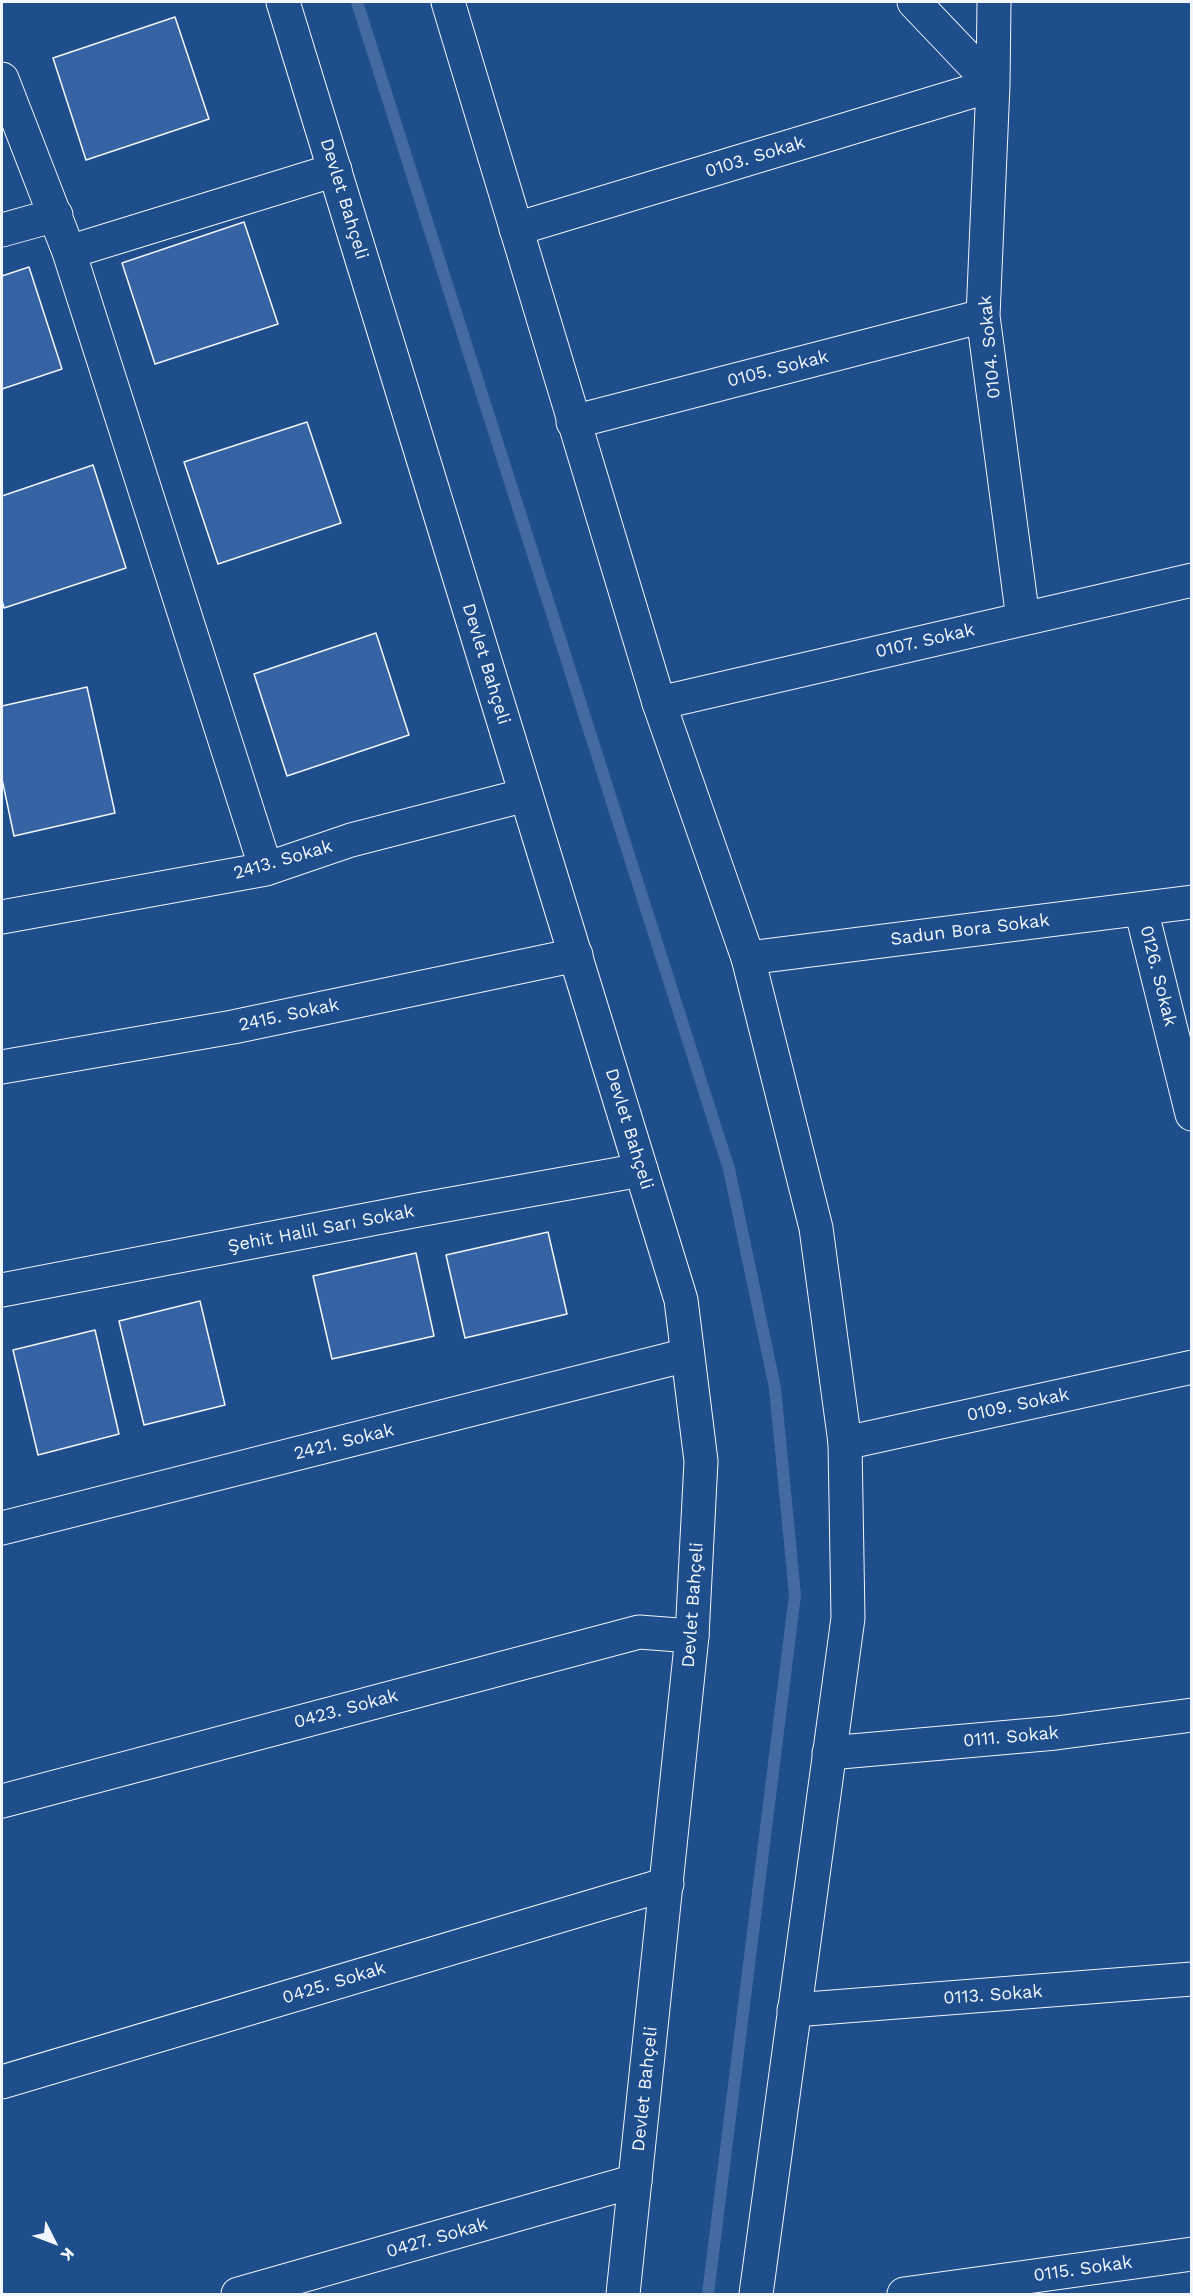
<!DOCTYPE html>
<meta charset="utf-8">
<style>
body{margin:0}
#map{position:relative;width:1193px;height:2296px;overflow:hidden;background:#1f4e8c;font-family:"Work Sans",sans-serif}
canvas{display:block}
.frame{position:absolute;inset:0;border:3px solid #f2f6ff;pointer-events:none}
.north{position:absolute;left:24px;top:2212px;width:60px;height:60px;-webkit-text-stroke:4px #1f4e8c;paint-order:stroke;rotate:132deg;font-size:16px;font-weight:700;line-height:24px;text-align:center;color:#f2f6ff}
.north::after{content:'';display:block;margin:auto;width:21px;height:27px;background:#f2f6ff;clip-path:polygon(50% 0,100% 100%,50% 72%,0 100%)}
</style>
<div id="map">
<canvas width="1193" height="2296"></canvas>
<div class="frame"></div>
<div class="north">K</div>
</div>
<script>
const ctx = document.querySelector('canvas').getContext('2d');
ctx.lineJoin = 'round';
function shape(rows) {
  const path = new Path2D();
  for (const r of rows) {
    path.moveTo(r[0], r[1]);
    for (let i = 2; i < r.length; i += 2) path.lineTo(r[i], r[i + 1]);
  }
  return path;
}
function stroke(path, color, width, dash) {
  ctx.strokeStyle = color;
  ctx.lineWidth = width;
  ctx.lineCap = dash ? 'butt' : 'round';
  ctx.setLineDash(dash || []);
  ctx.stroke(path);
}
function paint(path, color) {
  ctx.fillStyle = color;
  ctx.fill(path, 'evenodd');
}
function write(font, color, halo, rows, align = 'center') {
  ctx.font = font + ' "Work Sans",sans-serif';
  ctx.lineWidth = 4.5;
  ctx.setLineDash([]);
  ctx.textBaseline = 'middle';
  ctx.strokeStyle = halo;
  ctx.fillStyle = color;
  for (const [text, x, y, turn = 0] of rows) {
    ctx.save();
    ctx.translate(x, y);
    ctx.rotate((+turn || 0) * Math.PI / 180);
    ctx.textAlign = isNaN(turn) ? turn : align;
    if (halo) ctx.strokeText(text, 0, 0);
    ctx.fillText(text, 0, 0);
    ctx.restore();
  }
}
stroke(shape([
 [357,2,729,1169,775,1388,795,1595,708,2294]
]), '#446ba0', 12);
const building = shape([
 [175,17,209,119,86,160,53,58,175,17],
 [244,222,278,324,155,364,122,263,244,222],
 [29,267,62,369,2,389,2,276,29,267],
 [307,422,341,523,218,564,184,462,307,422],
 [93,465,126,568,4,608,2,600,2,496,93,465],
 [376,633,409,735,287,776,254,674,376,633],
 [87,687,115,813,14,836,2,779,2,706,87,687],
 [548,1232,567,1314,465,1338,446,1255,548,1232],
 [416,1253,434,1336,332,1359,313,1276,416,1253],
 [200,1301,225,1405,144,1425,119,1321,200,1301],
 [95,1330,119,1434,38,1455,13,1350,95,1330]
]);
paint(building, '#3563a3');
stroke(building, '#f2f6ff', 1.5);
const street = shape([
 [994,2,993,85,983,316,1023,619],
 [2,79,69,252,266,869],
 [516,229,993,85,914,2],
 [2,230,56,215],
 [69,252,335,170],
 [573,422,983,316],
 [659,703,1192,580],
 [1141,909,1192,1114],
 [2,917,266,869,351,840,526,795],
 [748,958,1192,902],
 [2,1067,233,1027,576,955],
 [2,1290,418,1210,641,1170],
 [845,1443,1192,1367],
 [2,1528,687,1355],
 [829,1753,1056,1733,1192,1715],
 [2,1801,639,1632,692,1636],
 [794,2010,1192,1979],
 [2,2082,667,1884],
 [238,2294,635,2181],
 [904,2294,1192,2254]
]);
const secondary = shape([
 [283,2,681,1300,701,1461,692,1636,623,2294],
 [448,2,659,703,748,958,816,1228,845,1443,848,1618,756,2294]
]);
stroke(street, '#f2f6ff', 35);
stroke(secondary, '#f2f6ff', 35);
stroke(street, '#1f4e8c', 33);
stroke(secondary, '#1f4e8c', 33);
write('18px', '#f2f6ff', '#1f4e8c', [
 ["0103. Sokak",755,157,-17],
 ["Devlet Bahçeli",344,199,73],
 ["0104. Sokak",990,347,-95],
 ["0105. Sokak",778,369,-14],
 ["0107. Sokak",925,641,-13],
 ["Devlet Bahçeli",486,664,73],
 ["2413. Sokak",283,860,-16],
 ["Sadun Bora Sokak",970,930,-7],
 ["0126. Sokak",1158,976,76],
 ["2415. Sokak",289,1015,-12],
 ["Devlet Bahçeli",629,1129,73],
 ["Şehit Halil Sarı Sokak",321,1229,-11],
 ["0109. Sokak",1018,1405,-12],
 ["2421. Sokak",344,1442,-14],
 ["Devlet Bahçeli",693,1605,-86],
 ["0423. Sokak",346,1709,-15],
 ["0111. Sokak",1011,1737,-5],
 ["0425. Sokak",334,1983,-17],
 ["0113. Sokak",993,1995,-4],
 ["Devlet Bahçeli",645,2089,-84],
 ["0427. Sokak",437,2238,-16],
 ["0115. Sokak",1083,2269,-8]
]);
</script>
